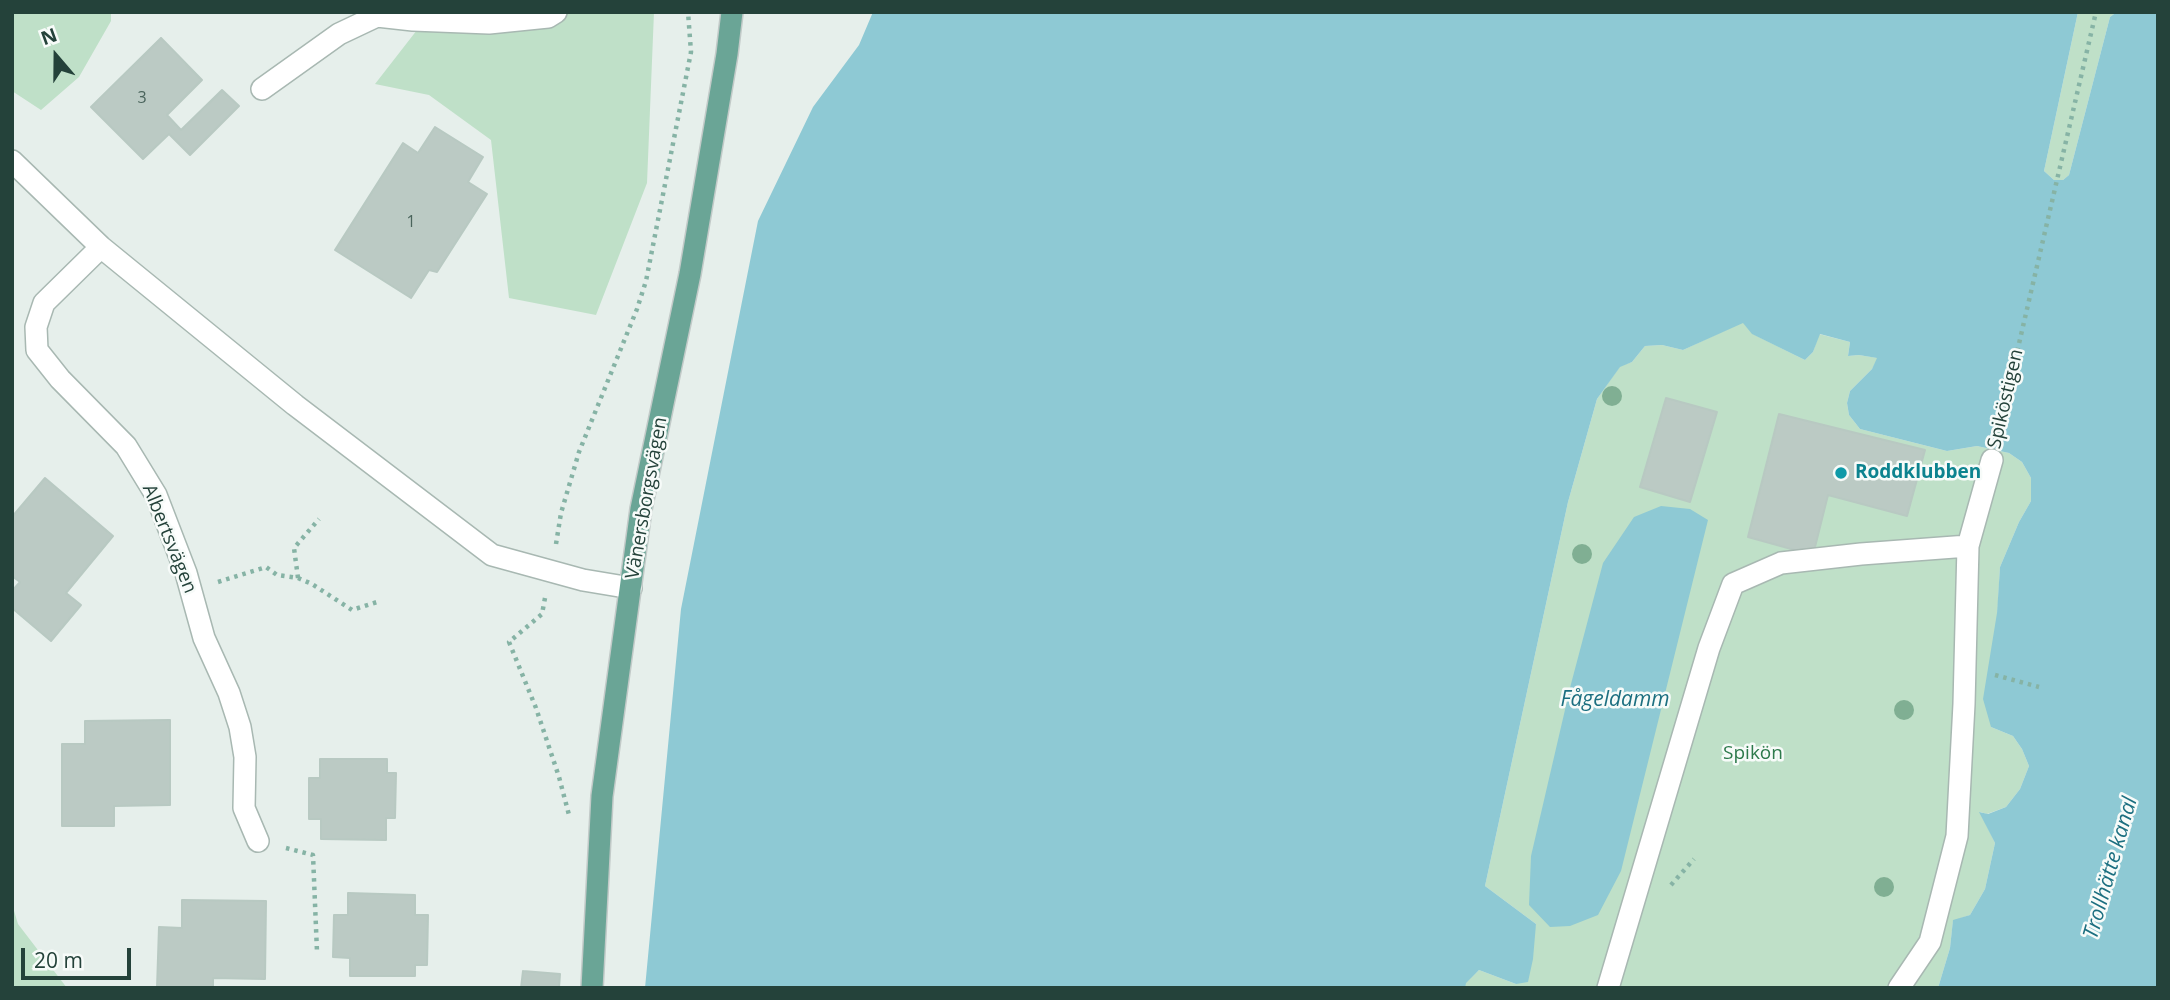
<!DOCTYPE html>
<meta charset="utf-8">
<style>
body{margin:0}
#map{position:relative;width:2170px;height:1000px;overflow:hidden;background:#e6efeb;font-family:"Open Sans",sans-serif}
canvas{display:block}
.frame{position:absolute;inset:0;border:14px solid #24423a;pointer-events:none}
.north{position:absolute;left:21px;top:21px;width:70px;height:70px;-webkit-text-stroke:5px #f7fbf9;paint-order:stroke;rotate:340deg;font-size:19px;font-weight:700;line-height:28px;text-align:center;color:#24423a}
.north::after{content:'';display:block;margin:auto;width:24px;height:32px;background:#24423a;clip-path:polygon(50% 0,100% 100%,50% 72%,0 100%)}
.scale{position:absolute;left:21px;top:948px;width:110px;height:32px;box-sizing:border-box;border:4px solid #24423a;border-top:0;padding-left:9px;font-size:21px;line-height:24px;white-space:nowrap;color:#24423a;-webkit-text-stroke:5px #f7fbf9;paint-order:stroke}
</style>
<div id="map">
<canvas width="2170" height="1000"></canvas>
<div class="frame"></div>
<div class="north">N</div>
<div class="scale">20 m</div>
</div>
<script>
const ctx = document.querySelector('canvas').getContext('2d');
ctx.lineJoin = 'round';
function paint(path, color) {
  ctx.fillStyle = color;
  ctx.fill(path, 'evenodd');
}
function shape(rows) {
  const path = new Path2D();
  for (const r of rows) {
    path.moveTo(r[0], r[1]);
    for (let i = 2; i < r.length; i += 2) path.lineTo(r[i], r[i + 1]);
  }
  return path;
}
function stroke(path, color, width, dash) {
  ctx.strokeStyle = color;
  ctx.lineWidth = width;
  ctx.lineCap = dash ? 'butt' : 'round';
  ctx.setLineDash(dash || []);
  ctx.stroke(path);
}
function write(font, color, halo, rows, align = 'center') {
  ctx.font = font + ' "Open Sans",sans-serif';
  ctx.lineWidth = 5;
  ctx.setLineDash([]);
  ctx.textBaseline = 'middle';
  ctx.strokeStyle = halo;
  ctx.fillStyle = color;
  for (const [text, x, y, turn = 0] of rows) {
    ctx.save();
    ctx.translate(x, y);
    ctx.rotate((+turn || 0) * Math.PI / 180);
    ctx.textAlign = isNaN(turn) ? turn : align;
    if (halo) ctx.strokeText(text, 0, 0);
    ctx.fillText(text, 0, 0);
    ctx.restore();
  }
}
paint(shape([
 [12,12,111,12,111,21,79,77,41,110,12,91],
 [431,12,654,12,647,183,596,315,509,298,491,140,429,95,375,84],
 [2078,12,2125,12,2114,14,2110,17,2069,175,2063,180,2054,180,2044,171],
 [1743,322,1753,334,1805,360,1813,352,1819,334,1850,342,1848,356,1859,355,1878,358,1872,369,1850,391,1847,403,1849,415,1860,429,1947,451,1977,446,2009,453,2022,462,2031,478,2031,501,2019,522,2000,567,1991,727,2013,736,2022,749,2029,766,2020,789,2006,807,1987,814,1980,812,1995,843,1985,889,1970,915,1953,921,1950,948,1938,988,1465,988,1465,983,1479,970,1516,984,1536,924,1485,886,1568,502,1597,399,1620,366,1632,362,1645,346,1662,345,1683,350],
 [12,904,18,924,67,988,12,988]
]), '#bfe0c8');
paint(shape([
 [873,12,2078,12,2044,171,2054,180,2063,180,2069,175,2110,17,2114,14,2125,12,2158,12,2158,988,1938,988,1950,948,1953,920,1970,915,1985,889,1995,843,1979,812,1988,814,2006,807,2020,789,2029,766,2022,749,2013,736,1991,727,1983,699,1997,613,2000,567,2019,522,2031,501,2031,478,2022,462,2009,453,1977,446,1947,451,1860,429,1849,415,1847,403,1850,391,1872,369,1877,358,1859,355,1848,356,1850,342,1820,334,1813,352,1805,360,1752,334,1743,323,1683,350,1662,345,1645,346,1632,362,1620,367,1597,399,1568,502,1485,886,1536,924,1533,959,1528,982,1516,984,1479,970,1466,983,1465,988,645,988,681,609,758,221,813,107,859,45],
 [1661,506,1690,509,1708,520,1621,871,1598,915,1570,926,1550,927,1529,905,1531,856,1571,684,1603,563,1634,517]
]), '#8ec9d4');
const building = shape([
 [161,38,202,80,167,115,181,130,222,90,239,106,190,155,169,134,143,159,91,107,161,38],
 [435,127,483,157,468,182,487,194,437,272,429,270,411,298,335,250,403,143,418,153,435,127],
 [1666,398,1717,412,1690,502,1640,487,1666,398],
 [1779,414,1925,450,1907,516,1828,495,1813,555,1748,537,1779,414],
 [45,478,113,536,66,593,81,605,51,641,12,608,12,591,20,582,12,576,12,517,45,478],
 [170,720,170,805,114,806,114,826,62,826,62,744,85,744,85,721,170,720],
 [320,759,387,759,387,773,396,773,395,818,386,818,386,840,321,839,321,819,309,819,309,778,320,778,320,759],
 [348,893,415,895,415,915,428,915,427,965,415,965,415,976,350,976,350,958,333,957,334,915,348,915,348,893],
 [182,900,266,901,265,979,213,978,213,988,157,988,159,927,182,928,182,900],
 [523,971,560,974,559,988,521,988,523,971]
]);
paint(building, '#bbcac4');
stroke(building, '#b8c9c2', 2);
const minor = shape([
 [262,89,339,34,377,16,413,20,489,23,548,17,556,12],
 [12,161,101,247,295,405,492,555,583,580,631,588],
 [101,247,44,303,36,327,37,350,60,379,126,446,156,495,186,573,204,638,229,693,240,727,245,757,244,808,258,841],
 [1608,988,1709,648,1733,584,1781,563,1861,554,1968,546],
 [1899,988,1930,942,1957,836,1964,704,1968,546,1992,460]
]);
const major = shape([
 [592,988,602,796,641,509,690,274,727,54,732,12]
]);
stroke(minor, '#a8b8b2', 24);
stroke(major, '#c2cac8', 24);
stroke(shape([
 [1998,434,2096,12],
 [556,544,561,513,579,452,637,309,646,281,691,52,688,12],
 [298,578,294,548,319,519],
 [218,582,266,567,277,575,298,578,312,584,352,610,377,602],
 [545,598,542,614,509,642,536,708,559,777,569,815],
 [1995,675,2039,687],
 [286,848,313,855,317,952],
 [1671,885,1694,859]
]), '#86b3a5', 4.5, [3.5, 5]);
stroke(minor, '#fff', 21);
stroke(major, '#6aa596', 21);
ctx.fillStyle = '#80af93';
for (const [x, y] of [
 [1612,396],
 [1582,554],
 [1904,710],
 [1884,887]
]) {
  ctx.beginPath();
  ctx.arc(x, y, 10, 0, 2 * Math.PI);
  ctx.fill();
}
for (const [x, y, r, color] of [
 [1841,473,7,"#0f9aa8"]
]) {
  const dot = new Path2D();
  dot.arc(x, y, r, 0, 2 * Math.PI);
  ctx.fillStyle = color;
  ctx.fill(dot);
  stroke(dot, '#f7fbf9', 2.5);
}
write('16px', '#4a645c', null, [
 ["3",142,98],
 ["1",411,222]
]);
write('19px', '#24423a', '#f7fbf9', [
 ["Spiköstigen",2006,399,-77],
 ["Vänersborgsvägen",647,498,-80],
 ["Albertsvägen",169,539,68]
]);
write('bold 19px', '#0d838f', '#f7fbf9', [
 ["Roddklubben",1855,473]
], 'left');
write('19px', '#2d7a4b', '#f7fbf9', [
 ["Spikön",1753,754]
]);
write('italic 21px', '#1c6f80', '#f7fbf9', [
 ["Fågeldamm",1615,700],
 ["Trollhätte kanal",2111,868,-74]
]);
</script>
